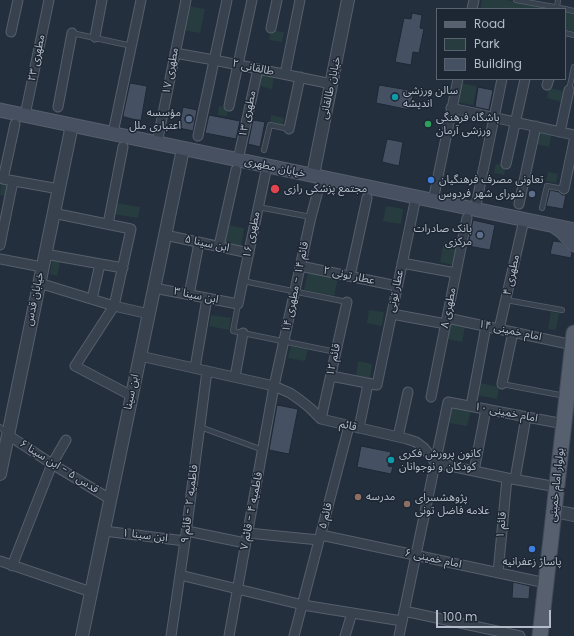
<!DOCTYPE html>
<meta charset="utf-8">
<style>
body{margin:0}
#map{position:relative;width:574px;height:636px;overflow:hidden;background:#242f3e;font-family:Poppins,sans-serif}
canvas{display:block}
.legend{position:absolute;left:436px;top:8px;width:130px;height:72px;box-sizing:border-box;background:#1d2633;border:1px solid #59626f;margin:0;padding:5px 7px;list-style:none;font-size:12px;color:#b4bcc9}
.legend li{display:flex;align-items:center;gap:8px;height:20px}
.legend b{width:20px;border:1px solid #59626f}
.scale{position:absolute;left:436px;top:610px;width:115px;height:18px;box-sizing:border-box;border:2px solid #b4bcc9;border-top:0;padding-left:5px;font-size:12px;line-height:14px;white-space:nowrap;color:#b4bcc9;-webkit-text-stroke:3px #1d2633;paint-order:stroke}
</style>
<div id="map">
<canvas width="574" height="636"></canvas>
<ul class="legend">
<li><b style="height:5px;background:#56606e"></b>Road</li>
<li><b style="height:11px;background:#263c3f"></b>Park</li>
<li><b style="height:11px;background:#455162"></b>Building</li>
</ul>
<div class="scale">100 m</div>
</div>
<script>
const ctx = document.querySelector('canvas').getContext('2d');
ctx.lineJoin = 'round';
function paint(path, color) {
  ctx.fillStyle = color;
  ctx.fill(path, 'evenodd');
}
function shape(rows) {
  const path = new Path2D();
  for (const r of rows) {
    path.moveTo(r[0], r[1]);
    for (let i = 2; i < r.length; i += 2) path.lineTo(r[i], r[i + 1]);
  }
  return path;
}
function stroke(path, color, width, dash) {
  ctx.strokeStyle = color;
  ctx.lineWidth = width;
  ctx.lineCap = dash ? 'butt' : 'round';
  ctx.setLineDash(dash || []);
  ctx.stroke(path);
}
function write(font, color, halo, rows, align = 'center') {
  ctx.font = font + ' Poppins,"Noto Sans Arabic",sans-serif';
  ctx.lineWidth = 3;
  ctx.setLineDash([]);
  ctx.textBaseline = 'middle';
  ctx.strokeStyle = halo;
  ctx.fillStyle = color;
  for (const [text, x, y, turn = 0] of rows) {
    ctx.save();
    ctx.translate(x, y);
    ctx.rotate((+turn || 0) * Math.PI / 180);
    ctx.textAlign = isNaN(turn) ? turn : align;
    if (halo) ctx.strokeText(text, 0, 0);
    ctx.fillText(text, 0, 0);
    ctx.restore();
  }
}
paint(shape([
 [482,0,506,0,554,9,480,9],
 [188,6,205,9,200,33,183,30],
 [565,11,574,13,574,31,565,30],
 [271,30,284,32,282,42,269,40],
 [262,75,274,77,272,89,260,86],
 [460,83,477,86,473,105,456,102],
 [549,88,563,91,561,102,547,98],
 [219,106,228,108,227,116,218,115],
 [271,115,284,118,283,126,270,123],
 [539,130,552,133,549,147,536,144],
 [496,164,506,166,504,175,494,173],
 [548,172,558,174,556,183,546,181],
 [1,182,9,184,7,196,0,195],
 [116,203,140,207,138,218,114,214],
 [386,206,403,209,401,224,383,221],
 [227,225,244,228,241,247,223,243],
 [444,241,457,243,453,265,440,262],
 [52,260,60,261,57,276,50,274],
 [308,273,338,278,334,296,304,290],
 [369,310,384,312,382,326,367,323],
 [551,312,559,313,556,330,548,329],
 [211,315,231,318,229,330,209,326],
 [449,324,465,327,462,342,447,339],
 [291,346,308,350,305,361,288,358],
 [358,361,372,364,370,379,356,377],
 [480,383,499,387,497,399,477,395],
 [452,406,471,410,467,426,449,423]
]), '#263c3f');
const building = shape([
 [412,13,422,15,420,28,424,29,419,53,413,52,411,65,395,62,404,18,411,19,412,13],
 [130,83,147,86,141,121,124,117,123,115,130,83],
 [379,85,414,91,410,110,376,103,379,85],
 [478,87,493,90,489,110,475,107,478,87],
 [183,107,197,110,193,131,179,128,183,107],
 [209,115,240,121,236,139,205,133,209,115],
 [253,120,265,122,260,147,248,144,253,120],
 [387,139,403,142,399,166,382,162,387,139],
 [550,190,559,192,562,195,566,195,563,209,546,206,550,190],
 [473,220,495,225,490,250,468,246,473,220],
 [553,241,561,242,572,253,571,258,550,254,553,241],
 [277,405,298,409,289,454,269,450,277,405],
 [361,446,391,452,388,466,393,467,391,474,357,467,361,446],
 [513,582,530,586,529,599,512,598,513,582]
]);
paint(building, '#455162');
stroke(building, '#1f2835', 1);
const service = shape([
 [516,0,565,9],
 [557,7,558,0],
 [565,9,574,11],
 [72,33,132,46],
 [565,33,574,35],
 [569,90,574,67],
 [264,150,270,125,289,129],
 [258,207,311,217],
 [542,208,547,186,564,189],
 [243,281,347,302],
 [506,300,562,310],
 [238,304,233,331,336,352],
 [502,384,565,396],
 [0,427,8,434],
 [200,427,263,450]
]);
const minor = shape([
 [472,9,474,0],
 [271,28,277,0],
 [11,32,18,0],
 [95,37,102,0],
 [175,53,214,60,332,84],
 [285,74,300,0],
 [547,85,549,79],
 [229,106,252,0],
 [58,107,72,33],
 [451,108,574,135],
 [25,115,49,0],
 [15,124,3,179,59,189],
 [289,129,300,77],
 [560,132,569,90],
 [113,133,141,0],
 [198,136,227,0],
 [157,143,186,0],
 [238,160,258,69],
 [506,164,525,79],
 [564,189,574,141],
 [433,201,458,79],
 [519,204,536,126],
 [475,210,502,79],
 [53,213,131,229,114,306,75,366,132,396],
 [108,224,123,147],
 [165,235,249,253],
 [0,245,13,181],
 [219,246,236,170],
 [45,254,123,268],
 [0,259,42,267],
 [402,263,456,273],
 [300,266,397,286],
 [350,276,367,198],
 [39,283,114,306,149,314],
 [154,288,238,304,267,166],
 [189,295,199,243],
 [92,299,100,264],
 [392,314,446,324],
 [447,318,573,345],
 [499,329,524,220],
 [140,356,274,386,290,393,300,400,310,408,321,419,407,439,416,442,424,448,436,463,507,478,557,487],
 [195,368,207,298],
 [331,376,377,385,416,197],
 [235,377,243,333],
 [502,384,513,332],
 [431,397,467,218],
 [471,406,486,326],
 [321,419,347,302],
 [359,428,368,384],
 [8,435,52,464,110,499],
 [398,437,408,392],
 [474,471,486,409],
 [515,479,526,417],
 [104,531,185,541],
 [187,531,245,543],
 [248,533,319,540],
 [321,535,546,583],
 [0,561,91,592],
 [12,566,52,464,66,440],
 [498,573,507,478],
 [180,575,303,605,402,621],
 [404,611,520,636],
 [171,636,185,541,207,371],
 [229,636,274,386,311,217,319,187],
 [294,636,349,426],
 [345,636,352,613],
 [399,636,448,402,564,424]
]);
const tertiary = shape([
 [313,175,348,0],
 [0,474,72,125],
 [564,513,574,515],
 [82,636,183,149]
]);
const secondary = shape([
 [0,110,574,230],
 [555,227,562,232,574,245]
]);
const primary = shape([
 [540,636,574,333]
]);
stroke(service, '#565f6c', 6);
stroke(minor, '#565f6c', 11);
stroke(tertiary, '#565f6c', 14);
stroke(secondary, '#565f6c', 15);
stroke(primary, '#414a57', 17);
stroke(service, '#38414e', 4.5);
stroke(minor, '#38414e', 9);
stroke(tertiary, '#38414e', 12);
stroke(secondary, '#465061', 13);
stroke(primary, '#56606e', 15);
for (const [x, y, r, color] of [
 [395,97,4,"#0f9aa8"],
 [189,119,4,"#5c6f8a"],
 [428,124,4,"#2e9e5b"],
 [431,180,4,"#3f7fe0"],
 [275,189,5,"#e0444e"],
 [532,194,4,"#5c6f8a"],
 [480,235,4,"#5c6f8a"],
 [391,460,4,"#0f9aa8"],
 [358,497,4,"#8d6e63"],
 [407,504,4,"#8d6e63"],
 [532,549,4,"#3f7fe0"]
]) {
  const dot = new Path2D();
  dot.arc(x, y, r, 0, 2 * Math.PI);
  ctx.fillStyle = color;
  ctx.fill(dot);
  stroke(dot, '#1d2633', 1.5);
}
write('11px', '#b4bcc9', '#1d2633', [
 ["مطهری ۲۳",37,58,-78],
 ["طالقانی ۲",253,68,12],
 ["مطهری ۱۷",171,71,-79],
 ["خیابان طالقانی",331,88,-78],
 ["مطهری ۱۳",248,114,-78],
 ["خیابان مطهری",275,168,12],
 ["مطهری ۱۶",252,235,-78],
 ["ابن سینا ۵",207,244,12],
 ["مطهری ۴",512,275,-77],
 ["عطار تونی ۲",349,276,12],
 ["قائم ۱۴ - مطهری ۱۴",296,287,-78],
 ["عطار تونی",396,291,-78],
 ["ابن سینا ۳",196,296,11],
 ["خیابان قدس",35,299,-78],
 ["مطهری ۸",449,308,-79],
 ["امام خمینی ۱۴",510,331,12],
 ["قائم ۱۲",334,360,-78],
 ["ابن سینا",132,392,-78],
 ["امام خمینی ۱۰",506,413,11],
 ["قائم",348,426,13],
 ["قدس ۵ - ابن سینا ۶",59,467,32],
 ["بولوار امام خمینی",557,485,-84],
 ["فاطمیه ۲ - قائم ۹",190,504,-83],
 ["فاطمیه ۴ - قائم ۷",252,511,-79],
 ["قائم ۵",326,516,-76],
 ["قائم ۱",502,525,-85],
 ["ابن سینا ۱",145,536,7],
 ["امام خمینی ۶",433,559,12]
]);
write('11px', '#b4bcc9', '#1d2633', [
 ["سالن ورزشی",403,91],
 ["اندیشه",403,104],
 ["مؤسسه",181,113,"right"],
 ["اعتباری ملل",181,126,"right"],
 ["باشگاه فرهنگی",436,118],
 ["ورزشی آرمان",436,131],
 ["تعاونی مصرف فرهنگیان",439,180],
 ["مجتمع پزشکی رازی",284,189],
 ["شورای شهر فردوس",524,194,"right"],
 ["بانک صادرات",472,229,"right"],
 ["مرکزی",472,242,"right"],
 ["کانون پرورش فکری",399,454],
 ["کودکان و نوجوانان",399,467],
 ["مدرسه",366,497],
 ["پژوهشسرای",415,498],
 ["علامه فاضل تونی",415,511],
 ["پاساژ زعفرانیه",532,562,"center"]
], 'left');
</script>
